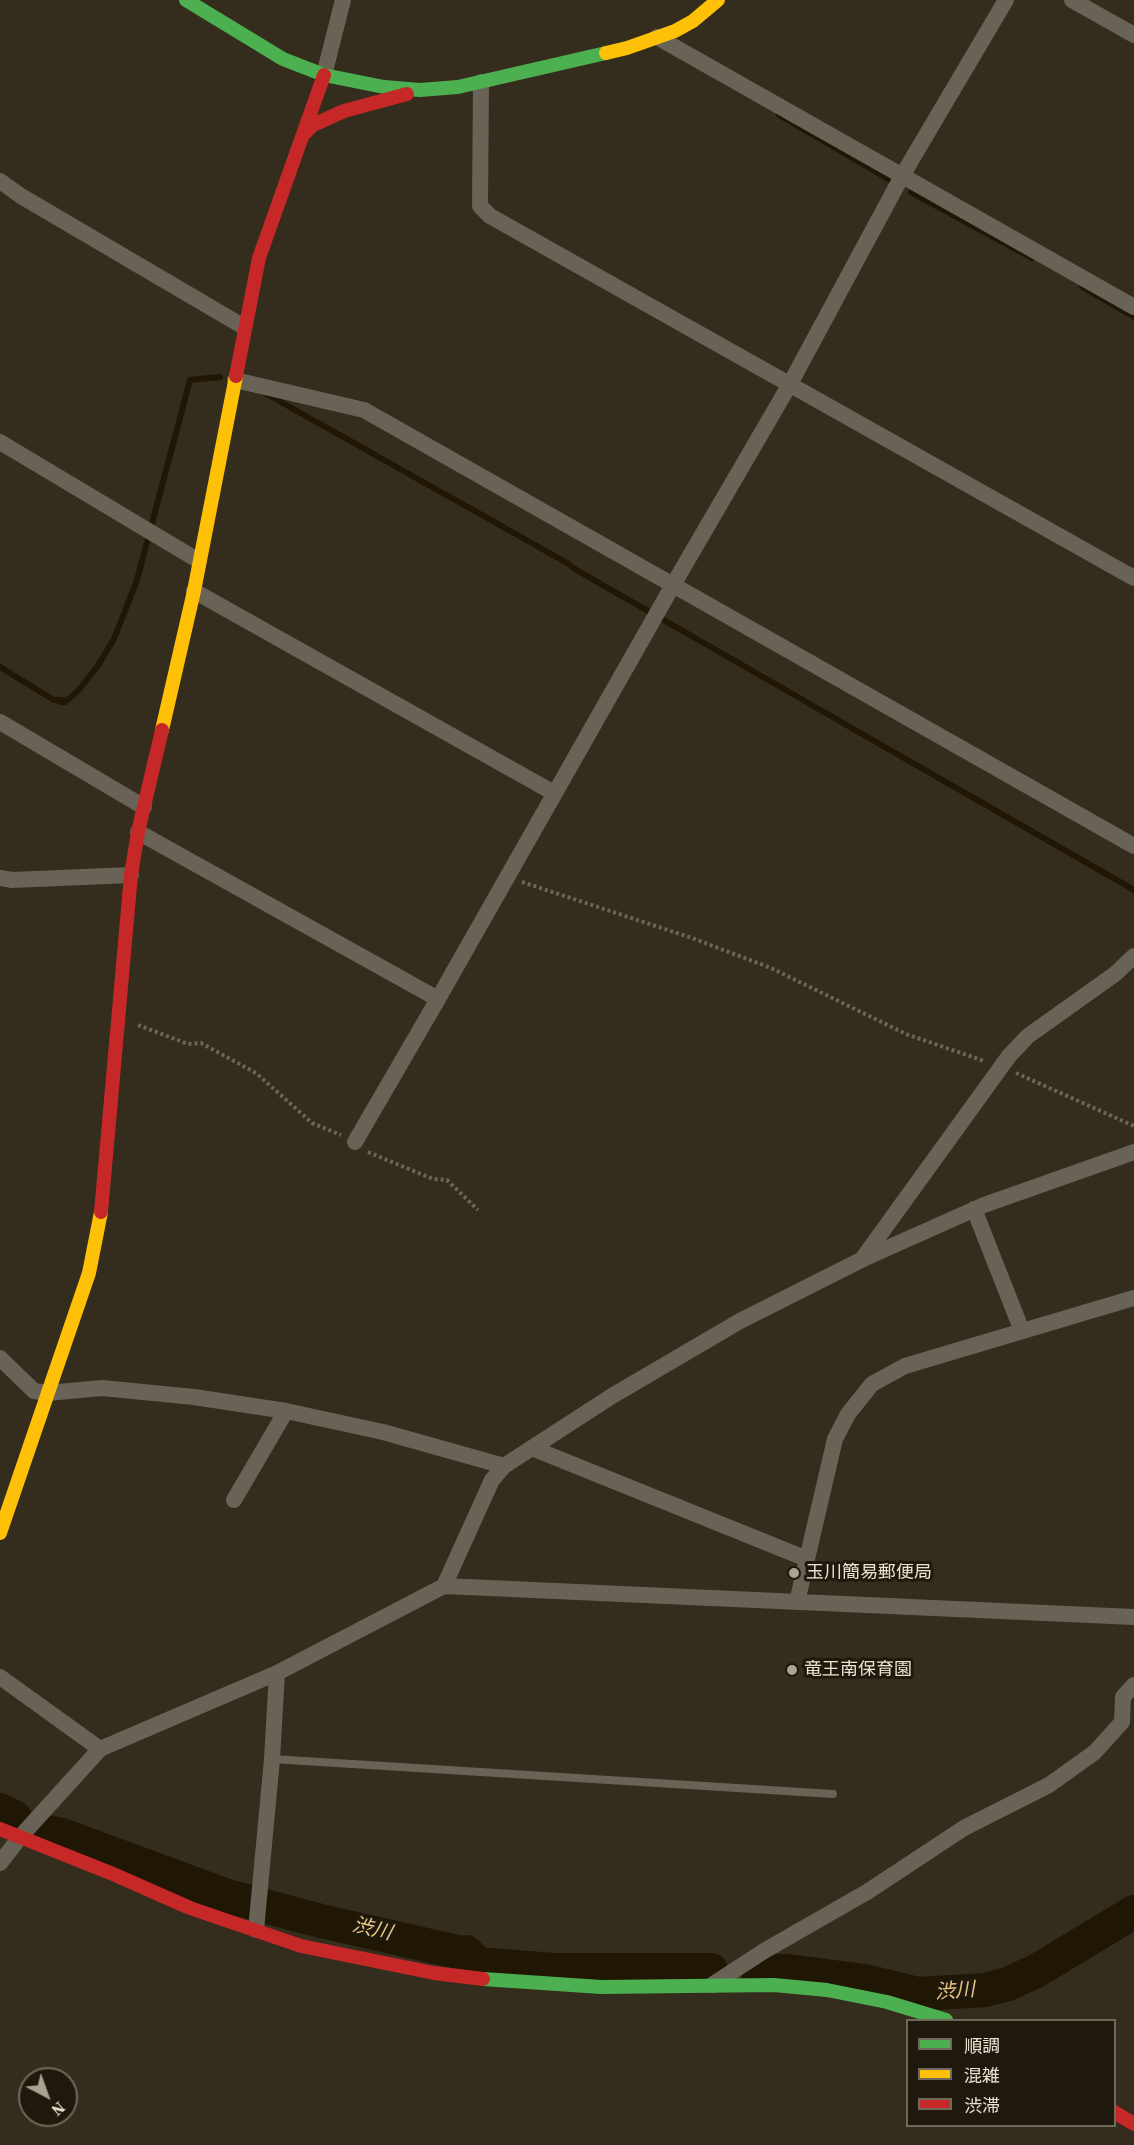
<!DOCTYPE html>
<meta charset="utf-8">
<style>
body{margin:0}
#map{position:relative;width:1134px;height:2145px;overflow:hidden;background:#342c1d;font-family:"Source Serif 4","Noto Sans JP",serif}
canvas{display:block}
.legend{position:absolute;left:906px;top:2019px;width:210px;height:108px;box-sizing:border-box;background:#1f190d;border:2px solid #70695b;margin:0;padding:8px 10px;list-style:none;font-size:18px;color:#eae1d1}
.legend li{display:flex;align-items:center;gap:12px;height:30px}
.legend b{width:30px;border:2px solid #70695b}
.north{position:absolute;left:18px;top:2067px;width:60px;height:60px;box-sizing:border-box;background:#1f190d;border:2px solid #70695b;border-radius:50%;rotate:139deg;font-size:16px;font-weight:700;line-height:24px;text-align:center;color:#eae1d1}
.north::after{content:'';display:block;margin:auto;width:21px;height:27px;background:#aaa292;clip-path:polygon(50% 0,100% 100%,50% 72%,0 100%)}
</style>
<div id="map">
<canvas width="1134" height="2145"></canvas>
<ul class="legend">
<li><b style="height:8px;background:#4caf50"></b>順調</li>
<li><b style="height:8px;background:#ffc107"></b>混雑</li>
<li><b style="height:8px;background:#c62828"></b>渋滞</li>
</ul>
<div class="north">N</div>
</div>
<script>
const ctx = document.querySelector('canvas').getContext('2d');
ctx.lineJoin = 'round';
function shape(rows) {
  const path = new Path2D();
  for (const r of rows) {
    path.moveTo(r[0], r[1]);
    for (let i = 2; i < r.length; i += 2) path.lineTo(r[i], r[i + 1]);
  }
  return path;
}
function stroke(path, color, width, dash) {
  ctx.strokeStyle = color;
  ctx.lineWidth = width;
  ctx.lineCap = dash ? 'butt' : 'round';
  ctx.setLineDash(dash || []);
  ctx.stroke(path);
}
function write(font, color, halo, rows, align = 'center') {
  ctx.font = font + ' "Source Serif 4","Noto Sans JP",serif';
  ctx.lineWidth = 6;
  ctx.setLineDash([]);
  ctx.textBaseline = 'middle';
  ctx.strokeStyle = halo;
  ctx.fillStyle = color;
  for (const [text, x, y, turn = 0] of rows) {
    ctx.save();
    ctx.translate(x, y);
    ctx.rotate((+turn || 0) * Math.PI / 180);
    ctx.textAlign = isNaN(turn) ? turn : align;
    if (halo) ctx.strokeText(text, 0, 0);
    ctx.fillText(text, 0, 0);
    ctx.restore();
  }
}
stroke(shape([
 [779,115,890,180],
 [911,192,1032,258],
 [1082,287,1134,317],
 [265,393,569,564,573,568,1134,890],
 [0,667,54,700,63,700,60,702,65,702,77,692,97,667,114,639,137,580,190,380,220,377]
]), '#201604', 6);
stroke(shape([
 [0,1810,14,1817,17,1821],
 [41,1831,62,1835,227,1896,321,1921,462,1953,466,1952,478,1964,554,1970,711,1970],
 [758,1971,788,1971,865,1981,918,1994,985,1990,1008,1984,1036,1971,1134,1912]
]), '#201604', 34);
stroke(shape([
 [522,882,692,938,771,968,906,1034,984,1061],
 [138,1025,188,1044,201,1043,256,1073,312,1123,341,1135],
 [1016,1073,1134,1126],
 [368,1152,433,1179,447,1180,478,1210]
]), '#6b665a', 4, [3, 3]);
stroke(shape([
 [272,1759,833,1794]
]), '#696257', 8);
stroke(shape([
 [1072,0,1134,35],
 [657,37,1134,307],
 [324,75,343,0],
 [481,82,480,206,490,216,1134,578],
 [0,181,21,196,244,327],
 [235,380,364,410,1134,846],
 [0,442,199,561],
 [194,591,554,793],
 [0,722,144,807],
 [138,832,438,999],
 [0,878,12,880,131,875],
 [355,1142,438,999,673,585,790,384,902,176,1006,0],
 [974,1209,1022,1331],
 [863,1258,1009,1056,1028,1036,1115,974,1134,956],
 [0,1358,34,1391,48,1393,102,1388,194,1397,286,1411,383,1432,504,1466],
 [532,1448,807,1559],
 [234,1500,286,1411],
 [444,1586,1134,1617],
 [797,1602,835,1439,848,1414,872,1384,905,1366,1134,1298],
 [0,1677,100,1749],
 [0,1863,21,1836,100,1749,277,1673,444,1586,492,1480,504,1466,612,1396,740,1321,863,1259,984,1205,1134,1152],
 [256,1930,272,1759,277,1673],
 [712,1985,764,1951,867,1892,964,1828,1049,1785,1095,1752,1122,1722,1123,1697,1134,1685]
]), '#696257', 16);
stroke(shape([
 [186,0,283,59,324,75,384,87,420,90,458,87,606,53],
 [483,1979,601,1987,774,1985,827,1990,887,2002,946,2020]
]), '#4caf50', 14);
stroke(shape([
 [606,53,627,48,675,31,693,21,718,0],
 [162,730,194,591,236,376],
 [0,1533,89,1273,101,1212]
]), '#ffc107', 14);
stroke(shape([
 [303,135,313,125,344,111,407,94],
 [236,376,259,258,324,75],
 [101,1212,131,875,138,832,162,730],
 [0,1829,113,1874,190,1908,301,1946,434,1973,483,1979],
 [1114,2112,1134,2124]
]), '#c62828', 14);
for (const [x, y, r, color] of [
 [794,1573,6,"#aaa292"],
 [792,1670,6,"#aaa292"]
]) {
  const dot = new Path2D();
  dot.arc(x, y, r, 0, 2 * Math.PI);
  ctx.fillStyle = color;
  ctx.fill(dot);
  stroke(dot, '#1f190d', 2);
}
write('18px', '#eae1d1', '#1f190d', [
 ["玉川簡易郵便局",806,1573],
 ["竜王南保育園",804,1670]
], 'left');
write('italic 20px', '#e9c684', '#1f190d', [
 ["渋川",372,1930,13],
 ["渋川",955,1992,-4]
]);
</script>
